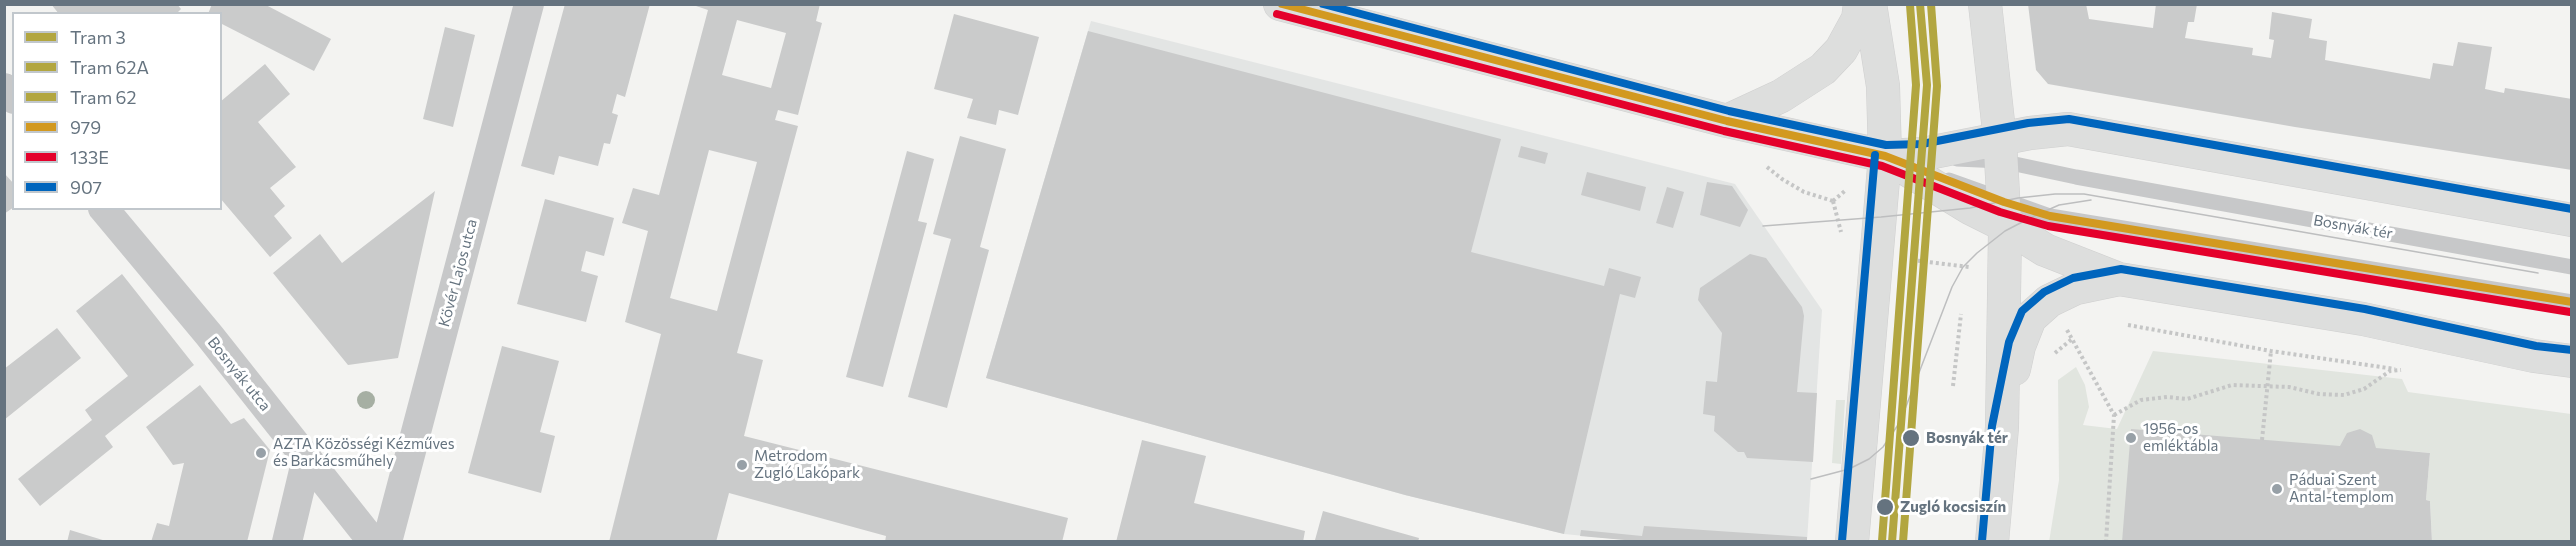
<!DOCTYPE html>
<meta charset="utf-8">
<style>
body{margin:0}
#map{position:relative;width:2576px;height:546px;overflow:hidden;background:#f3f3f1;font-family:Commissioner,sans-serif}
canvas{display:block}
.frame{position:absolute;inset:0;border:6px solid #65737f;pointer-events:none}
.legend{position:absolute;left:12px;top:12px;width:210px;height:198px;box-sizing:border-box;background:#fff;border:2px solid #c1c7cc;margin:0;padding:8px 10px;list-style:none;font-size:18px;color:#65737f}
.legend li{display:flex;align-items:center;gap:12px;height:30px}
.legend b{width:30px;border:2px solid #c1c7cc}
</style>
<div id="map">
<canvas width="2576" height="546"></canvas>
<div class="frame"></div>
<ul class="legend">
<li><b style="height:8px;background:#b2a640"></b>Tram 3</li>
<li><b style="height:8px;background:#b2a640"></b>Tram 62A</li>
<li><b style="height:8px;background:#b2a640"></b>Tram 62</li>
<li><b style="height:8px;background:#d29920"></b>979</li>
<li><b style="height:8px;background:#e4002b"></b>133E</li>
<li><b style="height:8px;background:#0065bd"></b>907</li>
</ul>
</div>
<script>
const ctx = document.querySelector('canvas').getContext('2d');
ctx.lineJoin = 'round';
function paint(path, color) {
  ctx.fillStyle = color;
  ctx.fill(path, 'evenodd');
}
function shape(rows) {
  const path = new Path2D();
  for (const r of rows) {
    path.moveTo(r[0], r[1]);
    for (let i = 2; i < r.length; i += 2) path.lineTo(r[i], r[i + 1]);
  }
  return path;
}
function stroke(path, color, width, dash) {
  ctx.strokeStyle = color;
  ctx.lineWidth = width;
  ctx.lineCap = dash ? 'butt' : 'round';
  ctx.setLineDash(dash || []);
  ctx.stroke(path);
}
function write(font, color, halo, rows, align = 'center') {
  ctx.font = font + ' Commissioner,sans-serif';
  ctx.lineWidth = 6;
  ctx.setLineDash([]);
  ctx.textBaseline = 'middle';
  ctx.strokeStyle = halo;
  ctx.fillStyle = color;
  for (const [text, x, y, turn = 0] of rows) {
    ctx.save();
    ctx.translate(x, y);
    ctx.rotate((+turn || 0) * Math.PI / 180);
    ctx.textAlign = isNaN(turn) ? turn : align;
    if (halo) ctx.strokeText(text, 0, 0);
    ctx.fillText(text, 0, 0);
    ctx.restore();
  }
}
paint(shape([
 [1091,21,1735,184,1822,310,1807,541,1647,542,1564,534,1405,495,986,378]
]), '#e3e5e4');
paint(shape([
 [2153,351,2402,379,2408,392,2571,414,2571,541,2432,541,2430,501,2426,500,2430,453,2410,451,2411,541,2049,542,2059,480,2058,380,2076,367,2085,385,2089,407,2083,425,2117,429],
 [1836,400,1845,400,1841,464,1832,463]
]), '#e1e5df');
paint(shape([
 [51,4,177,4,181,9,176,14,59,14],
 [212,4,264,4,331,39,314,71,220,23,220,14,208,14],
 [565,4,650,4,625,97,617,94,612,113,618,115,610,144,604,143,598,166,559,156,554,175,521,166],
 [690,4,820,4,816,21,822,23,798,115,778,110,775,120,798,126,737,353,763,360,744,436,1068,518,1062,542,885,542,886,536,729,493,716,542,609,542,661,334,625,322,648,231,622,223,633,188,659,195,708,10],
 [737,20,786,33,771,88,722,75],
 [709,150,757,162,717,311,670,298],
 [2028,4,2086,4,2089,19,2153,28,2156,4,2197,4,2194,22,2188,22,2185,38,2253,48,2252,55,2271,58,2274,40,2269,39,2272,12,2312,19,2309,38,2327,41,2325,60,2430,79,2433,63,2453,66,2458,42,2492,47,2485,89,2504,93,2505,88,2572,99,2572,170,2295,127,2048,84,2036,70],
 [954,14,1039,37,1018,115,999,110,996,125,967,118,973,99,934,89],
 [445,27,475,35,453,127,423,119],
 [1088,31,1501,139,1471,252,1604,286,1609,268,1641,277,1635,298,1620,294,1564,534,1405,495,986,378],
 [265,64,290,94,258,122,296,167,270,188,285,206,274,216,292,238,270,257,220,198,220,102],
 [960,136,1006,149,980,247,989,250,947,408,908,397,951,239,933,234],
 [1521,146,1548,153,1545,164,1518,157],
 [907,151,934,159,918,221,927,223,883,387,846,377],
 [1587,172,1646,187,1640,211,1581,195],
 [4,173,14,184,14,207,4,214],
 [1707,182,1732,186,1748,210,1740,227,1700,215],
 [1667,187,1684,192,1673,228,1656,223],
 [435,191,398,358,348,365,273,273,320,234,342,263],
 [545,199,614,218,604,256,586,251,581,271,598,276,586,322,517,304],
 [1750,254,1766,258,1802,307,1804,316,1797,392,1817,393,1813,462,1747,458,1744,452,1738,452,1714,431,1715,416,1703,414,1706,381,1717,382,1722,333,1698,300,1700,288],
 [122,274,194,365,105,436,113,447,40,506,18,479,92,420,85,410,128,376,76,311],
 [57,328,81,358,4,420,4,369],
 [502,346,559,361,540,432,555,436,541,493,468,473],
 [200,385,231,424,244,418,270,450,247,542,151,542,157,523,169,526,184,463,173,465,146,427],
 [2131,429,2340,446,2347,433,2360,429,2372,435,2376,448,2430,453,2426,500,2430,501,2432,542,2122,542],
 [1142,440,1206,456,1194,503,1305,531,1303,542,1116,542],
 [1323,511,1419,538,1418,542,1315,540],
 [1644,526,1807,537,1807,542,1647,542,1580,536,1581,530,1642,536],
 [70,530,106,541,106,542,67,542]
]), '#cacbcb');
const secondary = shape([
 [1280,4,1727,121,1885,156,1923,154,2030,133,2068,129,2572,220],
 [1985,4,2000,140,2005,231,2002,427,1992,542],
 [1727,121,1781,96,1823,69,1841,50,1858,19,1860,4],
 [1885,156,1970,208,2010,228,2045,250,2119,279,2363,319,2534,356,2572,361],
 [2014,369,2019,346,2030,318,2049,301,2076,288,2119,279],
 [1852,542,1885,156,1883,86,1870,4]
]);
stroke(secondary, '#cfcfcf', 34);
stroke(shape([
 [1767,167,1782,179,1804,192,1833,201],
 [1833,201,1841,232],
 [1833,201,1846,190],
 [1912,260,1969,267],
 [2128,325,2271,351,2395,369],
 [2067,330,2114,415,2106,542],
 [2055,353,2072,339],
 [1953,386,1961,314],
 [2114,415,2141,400,2167,397,2187,399,2232,385,2289,387,2319,394,2344,395,2364,389,2390,371,2401,370],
 [2262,440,2271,351]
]), '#c5c6c6', 4, [3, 3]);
stroke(shape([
 [1957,159,2001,161,2076,177,2572,267],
 [1949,180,2050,216,2572,302]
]), '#c7c8c9', 15);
stroke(shape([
 [4,88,14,99],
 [103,208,209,335,373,542],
 [287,542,307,458],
 [387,542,529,4]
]), '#c7c8c9', 30);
stroke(secondary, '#dddedd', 33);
stroke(shape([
 [1763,226,1881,217,1970,208,2018,198,2055,194,2084,194,2538,273],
 [1811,479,1849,469,1869,459,1883,447,1900,422,1952,287,1963,267,1977,253,2005,231,2030,218,2059,205,2091,200]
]), '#bdbebf', 1.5);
stroke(shape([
 [1282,4,1727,121,1885,156,2004,202,2050,216,2572,302]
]), '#d29920', 8);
stroke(shape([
 [1277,14,1724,131,1882,166,2000,212,2048,226,2570,312]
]), '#e4002b', 8);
stroke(shape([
 [1323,4,1729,111,1886,145,1922,144,2028,123,2069,119,2572,209],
 [1842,541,1875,155],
 [1982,541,1992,426,2009,342,2022,311,2044,292,2073,278,2121,269,2365,309,2536,346,2572,350]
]), '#0065bd', 8);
stroke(shape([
 [1892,542,1927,85,1920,4]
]), '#b2a640', 8);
stroke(shape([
 [1903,542,1937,86,1931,4]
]), '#b2a640', 8);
stroke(shape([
 [1882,541,1916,85,1910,5]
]), '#b2a640', 8);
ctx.fillStyle = '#a6afa3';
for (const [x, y] of [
 [366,400]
]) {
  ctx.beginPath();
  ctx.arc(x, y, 9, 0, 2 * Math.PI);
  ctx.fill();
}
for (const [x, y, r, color] of [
 [1911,438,9,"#65737f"],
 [2131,438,6,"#97a0a7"],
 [261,453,6,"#97a0a7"],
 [742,465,6,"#97a0a7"],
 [2277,489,6,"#97a0a7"],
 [1885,507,9,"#65737f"]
]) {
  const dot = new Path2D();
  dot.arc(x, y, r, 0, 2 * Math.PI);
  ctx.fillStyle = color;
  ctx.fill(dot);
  stroke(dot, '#fff', 2);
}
write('15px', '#65737f', '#fff', [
 ["Bosnyák tér",2353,227,10],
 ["Kövér Lajos utca",458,273,-75],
 ["Bosnyák utca",239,374,51]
]);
write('15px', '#65737f', '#fff', [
 ["1956-os",2143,429],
 ["emléktábla",2143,446],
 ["AZTA Közösségi Kézműves",273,444],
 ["és Barkácsműhely",273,461],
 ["Metrodom",754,456],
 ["Zugló Lakópark",754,473],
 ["Páduai Szent",2289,480],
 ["Antal-templom",2289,497]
], 'left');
write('bold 15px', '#65737f', '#fff', [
 ["Bosnyák tér",1926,438],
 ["Zugló kocsiszín",1900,507]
], 'left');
</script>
